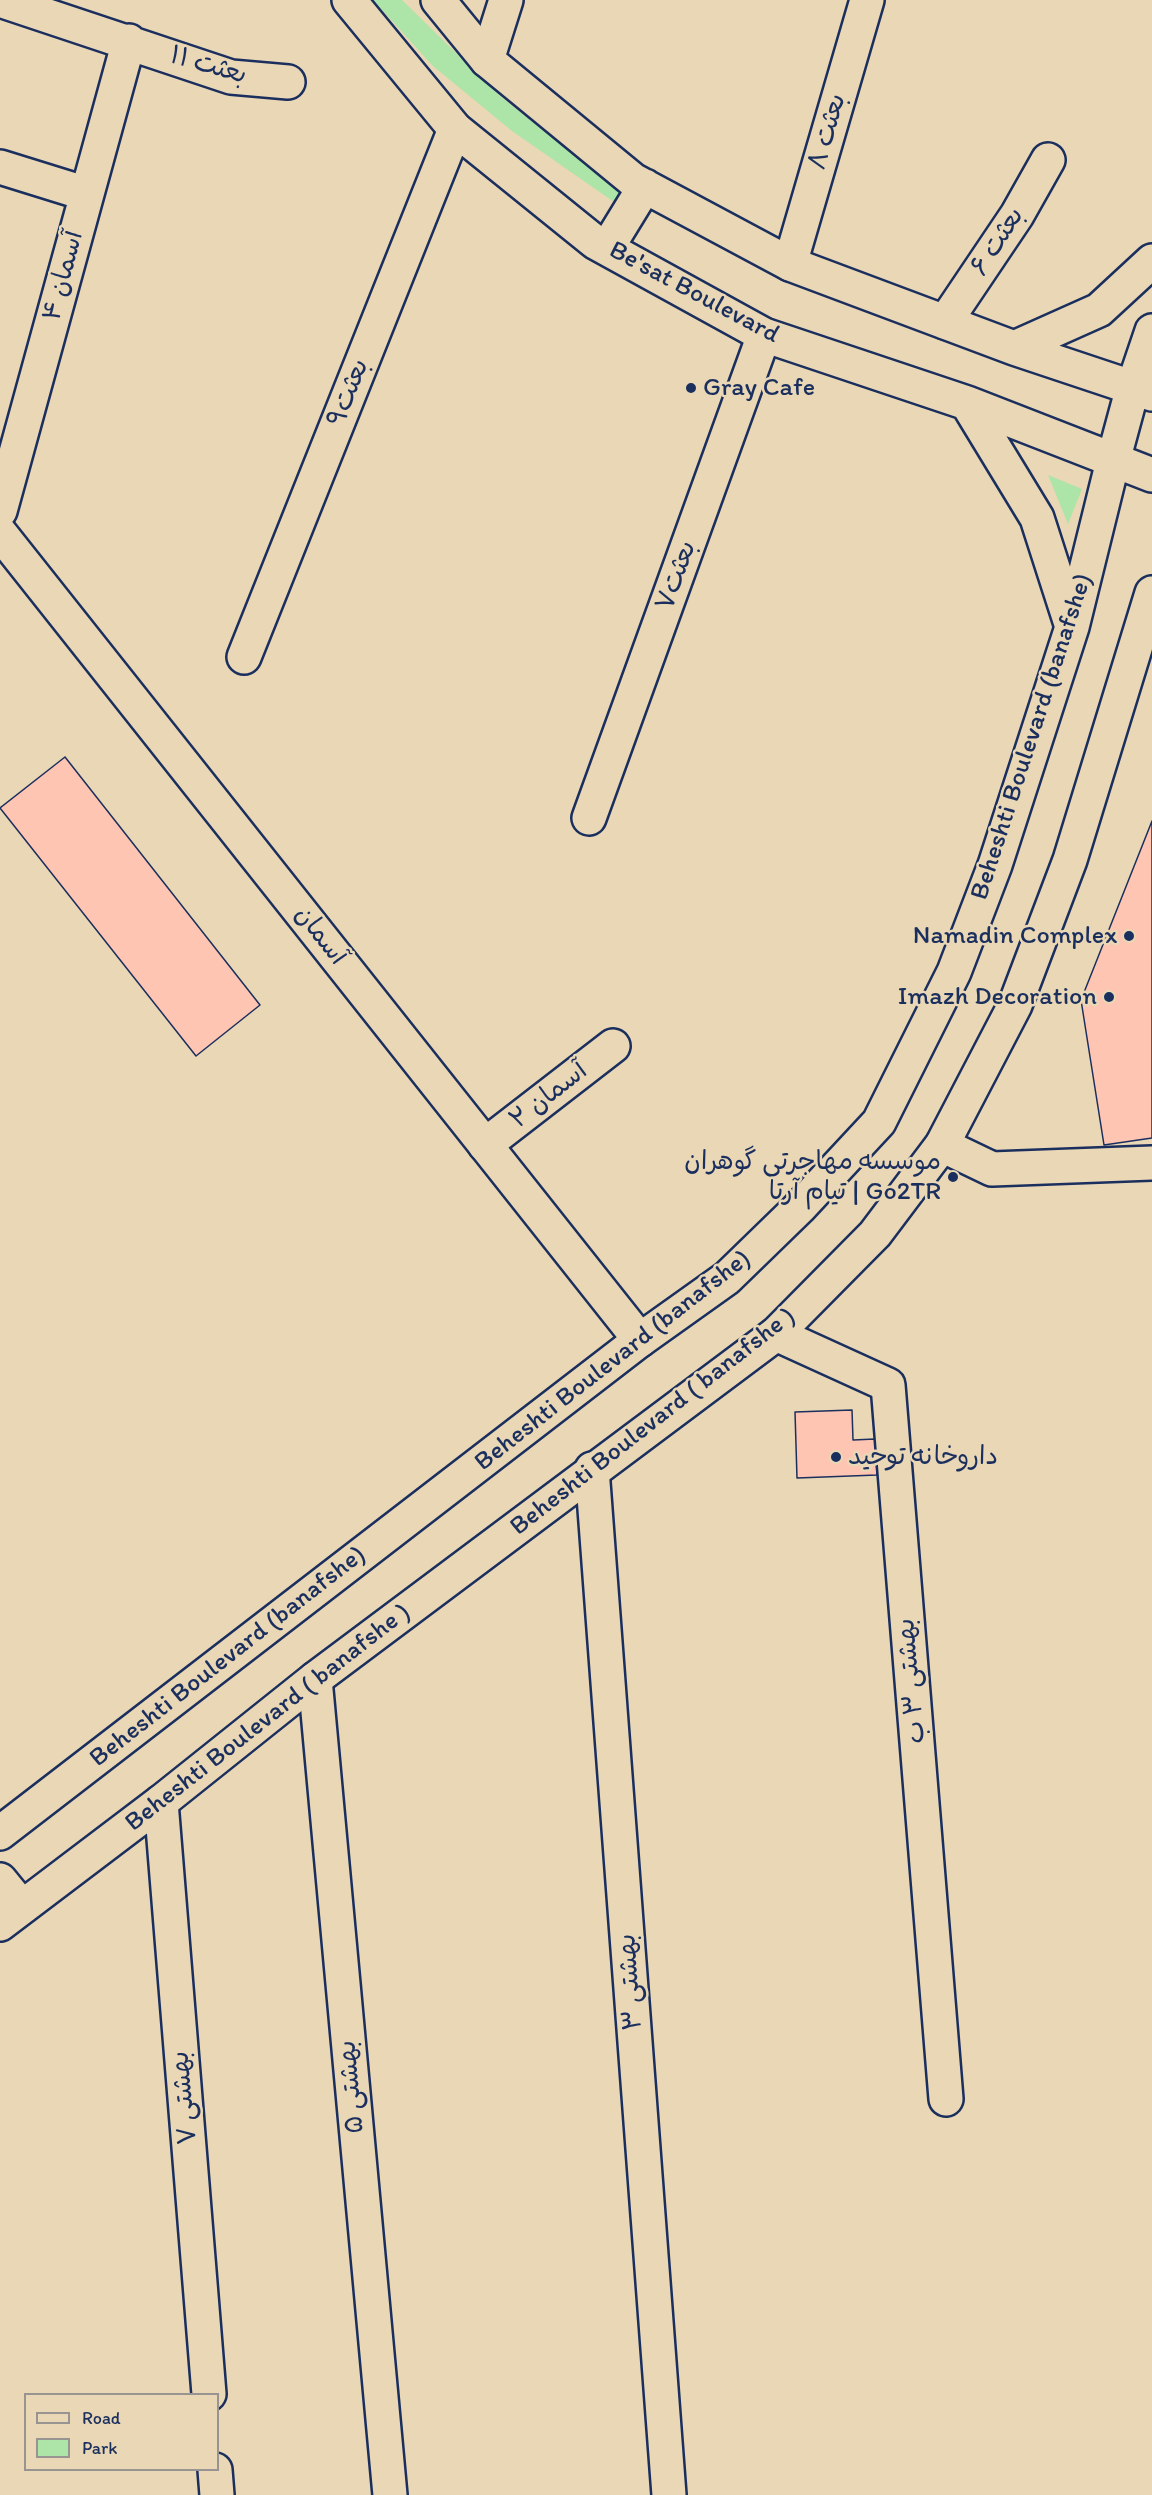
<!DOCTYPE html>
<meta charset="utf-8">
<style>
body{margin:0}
#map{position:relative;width:1152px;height:2495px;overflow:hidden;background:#e9d7b5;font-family:Itim,sans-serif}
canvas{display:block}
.legend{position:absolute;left:24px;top:2393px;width:195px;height:78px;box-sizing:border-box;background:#e9d7b5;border:2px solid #979492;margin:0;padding:8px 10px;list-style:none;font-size:18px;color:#1b2f5e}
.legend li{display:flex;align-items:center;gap:12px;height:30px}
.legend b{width:30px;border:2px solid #979492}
</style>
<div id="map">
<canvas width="1152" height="2495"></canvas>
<ul class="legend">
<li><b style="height:8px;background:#e9d7b5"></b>Road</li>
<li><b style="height:16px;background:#ade4a7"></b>Park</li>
</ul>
</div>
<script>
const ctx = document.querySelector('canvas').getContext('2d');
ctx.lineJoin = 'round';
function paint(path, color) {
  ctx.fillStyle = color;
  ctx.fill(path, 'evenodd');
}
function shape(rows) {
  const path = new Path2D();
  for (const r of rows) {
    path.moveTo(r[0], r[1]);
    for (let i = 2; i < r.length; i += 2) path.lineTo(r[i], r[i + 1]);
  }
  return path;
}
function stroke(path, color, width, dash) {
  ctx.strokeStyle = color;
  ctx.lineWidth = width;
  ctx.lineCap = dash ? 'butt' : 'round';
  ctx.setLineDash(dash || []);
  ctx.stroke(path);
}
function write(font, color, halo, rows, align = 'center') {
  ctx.font = font + ' Itim,"Playpen Sans Arabic",sans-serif';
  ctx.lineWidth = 5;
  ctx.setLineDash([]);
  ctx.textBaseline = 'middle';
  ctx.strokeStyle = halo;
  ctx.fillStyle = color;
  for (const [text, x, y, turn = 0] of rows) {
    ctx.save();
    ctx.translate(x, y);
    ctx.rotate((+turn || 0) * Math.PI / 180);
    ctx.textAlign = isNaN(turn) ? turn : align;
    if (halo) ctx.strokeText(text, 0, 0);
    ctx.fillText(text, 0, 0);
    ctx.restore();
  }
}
paint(shape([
 [373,0,402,0,500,96,623,194,614,202,512,131,433,66],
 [1048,475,1082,489,1068,524]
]), '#ade4a7');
const building = shape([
 [65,757,260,1005,196,1056,0,808,65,757],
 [1152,821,1152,1138,1104,1145,1081,1000,1152,821],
 [852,1410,853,1440,875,1439,877,1475,797,1478,795,1412,852,1410]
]);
paint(building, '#fec5b3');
stroke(building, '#1b2f5e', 1.5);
const minor = shape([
 [0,0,231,77,288,82],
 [487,60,506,0],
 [0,167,87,194],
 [790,264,867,0],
 [945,322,1017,215,1048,160],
 [0,511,129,41],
 [244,657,455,129],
 [589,818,764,335],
 [485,1145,613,1046],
 [942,1145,992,1169,1152,1163],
 [776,1334,888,1385,946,2099],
 [592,1469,669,2495],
 [315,1679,390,2495],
 [161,1802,209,2394],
 [215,2470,217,2495]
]);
const tertiary = shape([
 [0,533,640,1340]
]);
const secondary = shape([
 [349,0,455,129,595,242,764,335,967,403,1152,475],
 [438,0,487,60,633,180,790,264,1014,348,1152,394],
 [607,248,645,186],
 [1014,348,1099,310,1152,261],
 [967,403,1037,518,1072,627],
 [0,1833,640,1340,727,1278,799,1208,879,1122,954,972,995,865,1072,627,1113,461,1133,387,1152,331],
 [0,1880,22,1907],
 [0,1924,161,1802,315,1679,776,1334,875,1234,942,1145,1015,1005,1070,860,1152,593]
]);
stroke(minor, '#1b2f5e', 38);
stroke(tertiary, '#1b2f5e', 38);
stroke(secondary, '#1b2f5e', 38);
stroke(minor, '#e9d7b5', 33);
stroke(tertiary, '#e9d7b5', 33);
stroke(secondary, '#e9d7b5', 33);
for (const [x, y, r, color] of [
 [691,388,6,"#1b2f5e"],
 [1129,936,6,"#1b2f5e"],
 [1109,997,6,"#1b2f5e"],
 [953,1177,6,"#1b2f5e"],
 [836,1457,6,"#1b2f5e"]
]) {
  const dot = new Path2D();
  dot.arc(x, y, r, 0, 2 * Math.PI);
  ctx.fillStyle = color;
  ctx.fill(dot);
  stroke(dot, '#e9d7b5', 2);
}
write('26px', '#1b2f5e', '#e9d7b5', [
 ["۱۱ بعثت",208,66,16],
 ["۸ بعثت",828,132,-74],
 ["۶ بعثت",998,242,-57],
 ["۴ آسمان",64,276,-75],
 ["Be'sat Boulevard",694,293,28],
 ["بعثت۹",349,393,-68],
 ["بعثت۷",677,576,-70],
 ["Beheshti Boulevard (banafshe)",1032,737,-72],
 ["آسمان",320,936,52],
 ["۲ آسمان",549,1096,-38],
 ["Beheshti Boulevard (banafshe)",613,1361,-38],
 ["Beheshti Boulevard ( banafshe )",653,1422,-38],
 ["Beheshti Boulevard (banafshe)",228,1657,-38],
 ["بهشتی ۳ ب",912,1681,-95],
 ["Beheshti Boulevard ( banafshe )",268,1718,-38],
 ["بهشتی ۳",631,1982,-94],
 ["بهشتی ۵",352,2087,-95],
 ["بهشتی ۷",185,2098,-95]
]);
write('26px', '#1b2f5e', '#e9d7b5', [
 ["Gray Cafe",703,388,"left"],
 ["Namadin Complex",1117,936],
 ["Imazh Decoration",1097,997],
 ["موسسه مهاجرتی گوهران",941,1162],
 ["تیام آرتا | Go2TR",941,1192],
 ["داروخانه توحید",848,1457,"left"]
], 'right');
</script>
